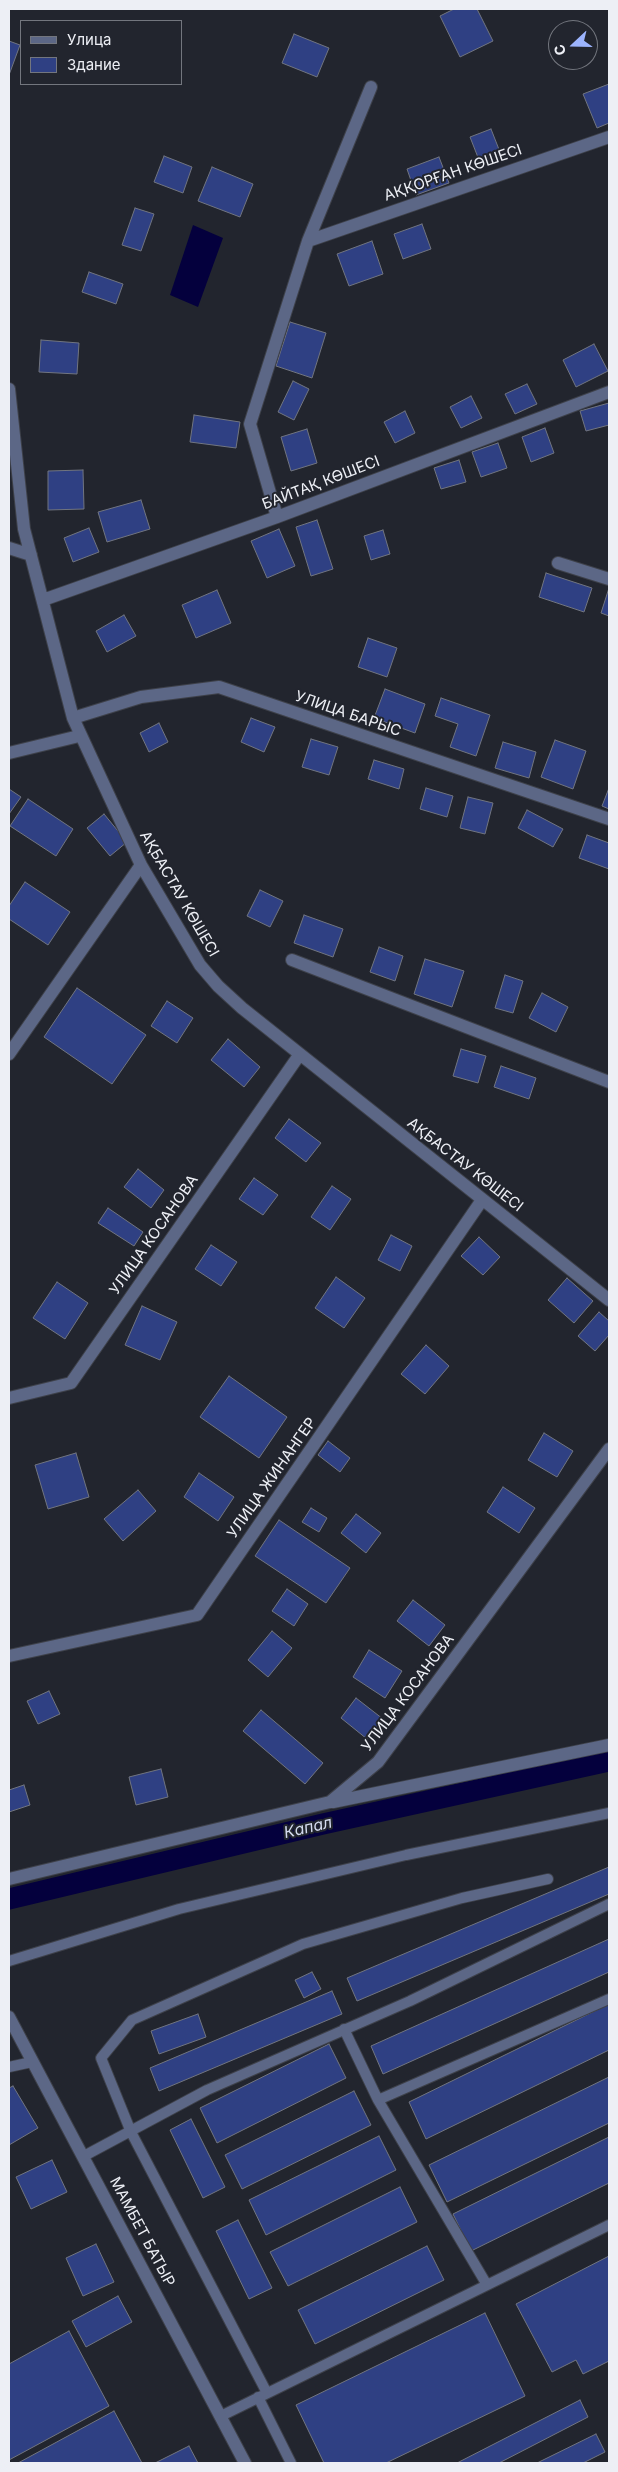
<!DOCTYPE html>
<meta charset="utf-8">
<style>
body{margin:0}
#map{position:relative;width:618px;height:2472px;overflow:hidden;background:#22252e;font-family:Inter,sans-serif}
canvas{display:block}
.frame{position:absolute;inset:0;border:10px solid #edeff5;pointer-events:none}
.legend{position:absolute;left:20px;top:20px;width:162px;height:65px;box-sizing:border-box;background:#22252e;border:1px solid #73767e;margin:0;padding:6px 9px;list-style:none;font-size:15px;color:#edeff5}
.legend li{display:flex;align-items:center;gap:10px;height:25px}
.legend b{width:25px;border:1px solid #73767e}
.north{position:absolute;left:548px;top:20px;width:50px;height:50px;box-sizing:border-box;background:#22252e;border:1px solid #73767e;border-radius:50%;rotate:249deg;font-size:14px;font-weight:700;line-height:20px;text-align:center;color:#edeff5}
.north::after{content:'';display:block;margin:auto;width:18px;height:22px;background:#9cb4fd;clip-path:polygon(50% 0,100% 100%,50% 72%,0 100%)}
</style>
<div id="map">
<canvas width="618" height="2472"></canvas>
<div class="frame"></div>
<ul class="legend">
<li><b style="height:6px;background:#5c6786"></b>Улица</li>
<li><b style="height:14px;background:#2f4083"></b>Здание</li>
</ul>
<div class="north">С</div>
</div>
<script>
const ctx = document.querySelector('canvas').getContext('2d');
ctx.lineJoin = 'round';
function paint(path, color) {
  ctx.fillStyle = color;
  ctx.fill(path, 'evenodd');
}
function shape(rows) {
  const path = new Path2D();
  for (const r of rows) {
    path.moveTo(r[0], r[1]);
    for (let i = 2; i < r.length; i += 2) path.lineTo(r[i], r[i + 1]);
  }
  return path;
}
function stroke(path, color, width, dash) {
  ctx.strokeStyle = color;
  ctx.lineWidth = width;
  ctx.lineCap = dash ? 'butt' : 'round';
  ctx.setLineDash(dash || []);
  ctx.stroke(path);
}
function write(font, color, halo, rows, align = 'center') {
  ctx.font = font + ' Inter,sans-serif';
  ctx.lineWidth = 4;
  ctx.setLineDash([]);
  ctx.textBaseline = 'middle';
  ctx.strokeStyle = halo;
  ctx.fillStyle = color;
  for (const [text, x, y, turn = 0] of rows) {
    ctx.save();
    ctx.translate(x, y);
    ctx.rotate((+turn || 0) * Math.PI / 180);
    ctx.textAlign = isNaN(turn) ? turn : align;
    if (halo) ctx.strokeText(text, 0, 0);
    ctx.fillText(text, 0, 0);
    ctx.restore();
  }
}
paint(shape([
 [193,225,223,238,198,307,170,295]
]), '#04003d');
stroke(shape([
 [9,1899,323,1824,609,1761]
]), '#04003d', 21);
const building = shape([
 [454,9,477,9,493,41,460,57,440,16,454,9],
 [294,34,329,48,317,77,282,63,294,34],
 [9,41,20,45,9,75,9,41],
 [609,84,609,123,597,128,583,94,609,84],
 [491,129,500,152,479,160,470,137,491,129],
 [164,156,192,167,183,193,154,182,164,156],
 [439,157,449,183,416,195,407,169,439,157],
 [212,167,253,184,240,217,198,201,212,167],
 [135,208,154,214,141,251,122,245,135,208],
 [422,224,431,249,403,259,394,234,422,224],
 [372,241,383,274,349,286,337,254,372,241],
 [89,272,123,284,116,304,82,292,89,272],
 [290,322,326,333,312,378,276,366,290,322],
 [41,340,79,343,77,374,39,372,41,340],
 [594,344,608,371,576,387,563,360,594,344],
 [293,381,309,389,294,420,278,412,293,381],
 [527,384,537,404,515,414,505,394,527,384],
 [471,396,482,418,461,428,450,407,471,396],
 [609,403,609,425,586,431,580,411,609,403],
 [405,411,415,433,395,443,384,422,405,411],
 [194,415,240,422,236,448,190,442,194,415],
 [545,428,554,453,531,462,522,437,545,428],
 [307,429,317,463,291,471,281,437,307,429],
 [498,443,507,468,481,477,472,452,498,443],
 [459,460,466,482,441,489,434,468,459,460],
 [83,470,84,509,48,510,48,471,83,470],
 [141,500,150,529,107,542,98,512,141,500],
 [317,520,333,569,311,576,296,527,317,520],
 [89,528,99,552,73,562,64,538,89,528],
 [279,529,295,566,267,578,251,541,279,529],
 [383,530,390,554,371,560,364,536,383,530],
 [546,573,592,588,584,612,539,597,546,573],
 [609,588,609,616,601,613,609,588],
 [217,590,231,623,196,638,182,605,217,590],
 [124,615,136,636,107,652,96,631,124,615],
 [368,638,397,648,387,677,358,667,368,638],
 [385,689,425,704,415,733,374,718,385,689],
 [441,698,490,715,476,756,450,747,458,724,435,716,441,698],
 [251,718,275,727,264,752,241,742,251,718],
 [159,723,168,742,149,752,140,733,159,723],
 [311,739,338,747,329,775,302,767,311,739],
 [555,740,586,751,573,789,541,777,555,740],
 [503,742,536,752,529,778,495,768,503,742],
 [374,760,404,769,399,789,368,779,374,760],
 [426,788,453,796,447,817,420,809,426,788],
 [609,788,609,809,602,806,609,788],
 [9,789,21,797,9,814,9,789],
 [468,797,493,803,485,834,460,828,468,797],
 [28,799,73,829,56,856,10,826,28,799],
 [527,810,563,829,553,847,518,828,527,810],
 [104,814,127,842,110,856,87,828,104,814],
 [587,835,609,843,609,869,579,858,587,835],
 [25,882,70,912,48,945,9,919,9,906,25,882],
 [260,890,283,901,270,927,247,916,260,890],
 [304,915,343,929,333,957,294,943,304,915],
 [379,947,403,956,395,981,370,972,379,947],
 [425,959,464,971,452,1007,414,994,425,959],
 [505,975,523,981,513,1013,495,1008,505,975],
 [77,988,146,1035,112,1084,44,1037,77,988],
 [542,993,568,1007,556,1032,529,1018,542,993],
 [167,1001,193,1018,177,1043,151,1026,167,1001],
 [228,1039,260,1067,244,1087,211,1060,228,1039],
 [461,1049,486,1056,478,1083,453,1076,461,1049],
 [501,1066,536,1078,529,1099,494,1087,501,1066],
 [289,1119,321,1143,306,1162,275,1138,289,1119],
 [138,1169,164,1190,151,1208,124,1187,138,1169],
 [254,1178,278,1195,263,1215,239,1199,254,1178],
 [332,1186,351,1199,330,1230,311,1217,332,1186],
 [108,1208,143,1232,134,1246,98,1223,108,1208],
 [391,1235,412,1246,400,1271,378,1260,391,1235],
 [479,1237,500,1257,483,1275,461,1256,479,1237],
 [211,1245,237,1262,221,1286,195,1269,211,1245],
 [336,1277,365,1298,344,1328,315,1308,336,1277],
 [567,1278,593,1301,574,1323,548,1300,567,1278],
 [57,1282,88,1303,65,1339,33,1318,57,1282],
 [142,1306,177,1322,160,1360,125,1345,142,1306],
 [599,1312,609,1321,609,1335,595,1351,578,1336,599,1312],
 [426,1345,449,1366,425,1394,401,1374,426,1345],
 [229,1376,287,1417,259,1458,200,1417,229,1376],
 [544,1433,573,1451,557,1477,528,1460,544,1433],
 [328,1441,350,1458,340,1472,318,1455,328,1441],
 [76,1453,89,1497,48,1509,35,1465,76,1453],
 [199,1473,234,1497,218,1521,184,1497,199,1473],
 [503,1487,535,1508,519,1533,487,1512,503,1487],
 [138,1490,156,1511,123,1541,104,1519,138,1490],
 [311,1508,327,1518,319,1532,302,1522,311,1508],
 [356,1514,381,1533,366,1553,341,1533,356,1514],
 [279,1520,350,1568,326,1603,255,1556,279,1520],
 [287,1589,308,1604,294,1626,272,1611,287,1589],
 [413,1600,445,1625,429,1646,397,1621,413,1600],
 [272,1631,292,1648,268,1677,248,1660,272,1631],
 [369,1650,402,1671,385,1698,353,1677,369,1650],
 [49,1691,60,1714,38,1724,27,1701,49,1691],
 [356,1698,383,1719,367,1739,341,1718,356,1698],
 [261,1710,323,1763,305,1784,243,1731,261,1710],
 [161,1769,168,1797,136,1805,129,1777,161,1769],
 [24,1785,30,1805,9,1812,9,1790,24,1785],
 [609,1867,609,1894,357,2001,347,1978,609,1867],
 [609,1939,609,1972,383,2074,371,2046,609,1939],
 [312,1972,321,1989,304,1998,295,1980,312,1972],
 [332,1991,342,2014,159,2091,150,2068,332,1991],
 [609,2004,609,2050,426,2139,409,2102,609,2004],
 [198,2014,206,2037,159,2054,151,2031,198,2014],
 [329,2044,346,2078,217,2143,200,2108,329,2044],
 [609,2077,609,2123,447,2202,429,2165,609,2077],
 [13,2086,38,2128,9,2145,9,2088,13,2086],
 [354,2091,371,2125,242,2189,225,2155,354,2091],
 [191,2119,225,2187,203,2198,170,2130,191,2119],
 [379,2136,396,2170,266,2235,249,2200,379,2136],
 [609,2137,609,2183,471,2251,453,2214,609,2137],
 [52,2160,67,2192,31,2209,16,2177,52,2160],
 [400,2187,417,2222,288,2286,270,2252,400,2187],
 [238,2220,272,2288,249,2299,216,2231,238,2220],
 [96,2244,114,2282,83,2296,66,2258,96,2244],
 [427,2246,444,2280,315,2344,298,2310,427,2246],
 [609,2256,609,2361,583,2374,576,2360,552,2372,516,2304,609,2256],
 [118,2296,132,2322,86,2347,72,2321,118,2296],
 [485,2313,525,2396,386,2463,324,2463,296,2405,485,2313],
 [69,2331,109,2406,9,2460,9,2364,69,2331],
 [580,2400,588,2417,499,2463,457,2463,580,2400],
 [114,2411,142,2463,18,2463,114,2411],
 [596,2434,605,2452,583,2463,537,2463,596,2434],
 [189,2446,198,2463,155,2463,189,2446]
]);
paint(building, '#2f4083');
stroke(building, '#717580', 1);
const service = shape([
 [9,1961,179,1909,406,1855,609,1813],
 [344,2029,378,2100,609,1999],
 [9,2067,32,2062],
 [378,2100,487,2285],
 [84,2156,207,2090,410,2001,609,1904],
 [267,2393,131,2132,101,2058,132,2020,303,1944,462,1898,548,1879],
 [258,2397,291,2463],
 [221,2416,609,2225]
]);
const minor = shape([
 [308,241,609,137],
 [9,389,24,529,73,718,141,865,200,965,218,986,242,1008,609,1300],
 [277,517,250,424,308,241,371,87],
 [9,548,31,555],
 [558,563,609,579],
 [43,600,277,517,609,392],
 [73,718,141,697,219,687,609,819],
 [9,753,79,736],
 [292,960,609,1082],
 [9,1054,141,865],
 [9,1398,71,1383,300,1054],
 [9,1656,197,1615,482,1200],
 [333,1802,609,1745],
 [9,1879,330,1802,378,1762,609,1449]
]);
const tertiary = shape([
 [9,2017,245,2463]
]);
stroke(service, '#3e414a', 12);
stroke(minor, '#3e414a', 14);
stroke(tertiary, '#3e414a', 14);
stroke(service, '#5c6786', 10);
stroke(minor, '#5c6786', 12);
stroke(tertiary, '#5c6786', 12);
write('15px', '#edeff5', '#22252e', [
 ["АҚҚОРҒАН КӨШЕСІ",453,173,-19],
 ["БАЙТАҚ КӨШЕСІ",321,483,-21],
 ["УЛИЦА БАРЫС",348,714,19],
 ["АҚБАСТАУ КӨШЕСІ",179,894,60],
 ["АҚБАСТАУ КӨШЕСІ",465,1165,38],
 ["УЛИЦА КОСАНОВА",154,1235,-55],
 ["УЛИЦА ЖИHАНГЕР",272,1478,-55],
 ["УЛИЦА КОСАНОВА",408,1693,-53],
 ["МАМБЕТ БАТЫР",142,2232,62]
]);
write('italic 16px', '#d4dbef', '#22252e', [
 ["Капал",308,1828,-13]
]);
</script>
